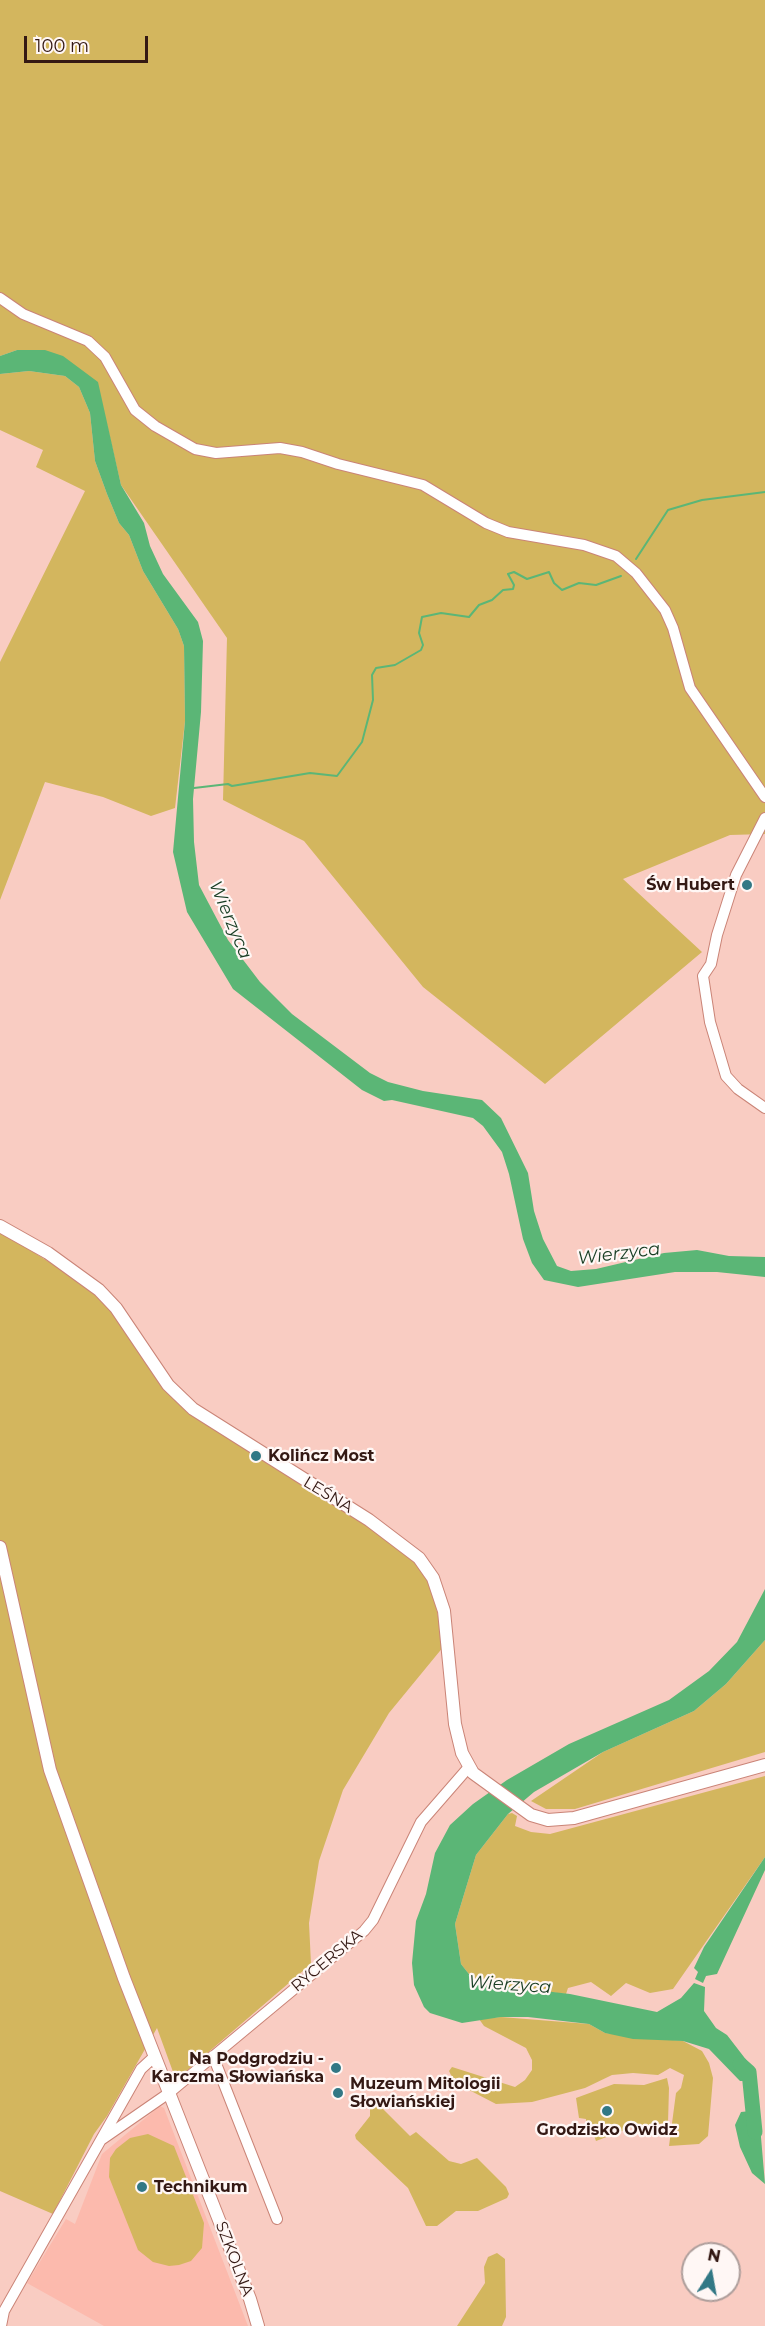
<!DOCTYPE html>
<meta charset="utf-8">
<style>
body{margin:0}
#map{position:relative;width:765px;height:2326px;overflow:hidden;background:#f9ccc2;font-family:Montserrat,sans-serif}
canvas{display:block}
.north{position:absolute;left:681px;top:2242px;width:60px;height:60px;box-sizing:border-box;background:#fff7f5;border:2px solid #ae9e9b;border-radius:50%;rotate:11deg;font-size:16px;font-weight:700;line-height:24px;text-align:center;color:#341914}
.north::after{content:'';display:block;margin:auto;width:21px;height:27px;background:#327885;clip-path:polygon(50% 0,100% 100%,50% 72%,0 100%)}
.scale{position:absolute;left:24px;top:36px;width:124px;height:27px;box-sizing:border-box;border:3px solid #341914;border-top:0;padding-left:8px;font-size:18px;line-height:21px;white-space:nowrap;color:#341914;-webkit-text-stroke:4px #fff7f5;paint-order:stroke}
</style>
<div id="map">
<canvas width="765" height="2326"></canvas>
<div class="north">N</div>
<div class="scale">100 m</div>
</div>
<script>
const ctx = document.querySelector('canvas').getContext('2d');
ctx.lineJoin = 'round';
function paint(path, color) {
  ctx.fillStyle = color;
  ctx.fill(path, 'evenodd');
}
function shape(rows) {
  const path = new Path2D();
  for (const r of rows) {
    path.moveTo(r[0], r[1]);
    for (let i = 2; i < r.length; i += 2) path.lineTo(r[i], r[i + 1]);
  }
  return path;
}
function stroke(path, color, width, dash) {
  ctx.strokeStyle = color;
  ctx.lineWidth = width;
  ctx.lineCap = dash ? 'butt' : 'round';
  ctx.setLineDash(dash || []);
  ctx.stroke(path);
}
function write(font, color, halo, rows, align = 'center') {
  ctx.font = font + ' Montserrat,sans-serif';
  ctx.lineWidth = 4.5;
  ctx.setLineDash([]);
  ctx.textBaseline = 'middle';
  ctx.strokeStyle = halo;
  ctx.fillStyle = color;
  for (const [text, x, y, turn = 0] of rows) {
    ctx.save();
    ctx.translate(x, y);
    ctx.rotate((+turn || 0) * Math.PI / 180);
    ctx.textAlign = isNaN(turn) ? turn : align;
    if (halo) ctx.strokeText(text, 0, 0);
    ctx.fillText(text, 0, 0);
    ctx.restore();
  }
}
paint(shape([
 [160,2106,164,2108,248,2326,104,2326,27,2283,66,2219,75,2224,102,2154]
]), '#fcbaad');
paint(shape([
 [0,0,765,0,765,834,730,835,623,879,702,952,545,1084,423,987,304,841,223,800,227,638,121,485,97,382,17,350,0,356],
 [29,371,65,376,79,387,90,413,95,461,107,494,119,523,129,535,143,571,178,629,184,646,185,721,175,808,151,816,103,797,45,782,0,900,0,662,85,491,36,467,43,450,0,430,0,374],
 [0,1231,87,1286,112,1311,162,1386,389,1539,419,1565,431,1582,444,1646,389,1713,343,1790,319,1861,309,1923,311,1964,176,2080,157,2028,107,2116,94,2134,53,2214,0,2191],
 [765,1640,765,1752,575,1809,546,1809,531,1801,603,1752,694,1711,726,1684],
 [765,1776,765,1857,673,1989,650,1993,626,1983,611,1996,591,1982,568,1988,566,1994,476,1983,461,1964,455,1924,476,1855,508,1814,512,1813,517,1816,515,1826,531,1832,550,1834],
 [501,2017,589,2024,605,2033,683,2041,702,2051,709,2063,713,2078,708,2136,699,2144,669,2146,676,2093,681,2088,684,2075,670,2068,658,2075,633,2073,612,2075,585,2088,532,2102,496,2104,471,2091,452,2077,449,2071,452,2067,515,2087,525,2080,532,2070,532,2060,526,2048,484,2026,479,2019],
 [667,2078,669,2088,668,2123,635,2126,596,2141,593,2133,586,2132,586,2119,579,2118,576,2098,614,2084,644,2085],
 [376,2102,410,2136,416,2132,449,2161,461,2164,477,2158,506,2187,509,2194,507,2198,478,2211,456,2211,437,2226,426,2226,408,2188,356,2139,355,2135,370,2116,370,2109],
 [148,2134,174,2146,204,2223,202,2248,191,2261,179,2265,169,2266,153,2262,138,2250,109,2177,110,2158,116,2149,130,2138],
 [497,2253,505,2259,506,2317,502,2326,457,2326,485,2283,484,2267,488,2257]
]), '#d3b65e');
paint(shape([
 [17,350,45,350,63,356,98,382,121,485,144,523,150,546,163,574,198,622,203,641,201,712,193,799,194,842,199,885,228,940,260,982,292,1014,370,1073,388,1082,423,1091,482,1100,501,1118,528,1173,534,1211,543,1239,557,1266,571,1271,596,1269,664,1253,697,1250,729,1256,765,1257,765,1277,717,1272,675,1272,578,1287,544,1280,532,1263,523,1239,509,1174,502,1152,483,1126,473,1118,392,1100,384,1101,362,1090,233,989,187,912,173,852,185,721,184,646,178,629,143,571,129,535,119,523,107,494,95,461,90,413,79,387,65,376,29,371,0,374,0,356],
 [765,1589,765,1640,726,1684,694,1711,603,1752,534,1792,508,1814,476,1855,455,1924,461,1964,476,1983,570,1994,657,2012,681,1998,694,1983,705,1987,704,2011,716,2028,727,2035,754,2070,756,2081,740,2081,709,2049,683,2041,633,2039,605,2033,589,2024,528,2017,501,2017,462,2023,430,2013,424,2007,414,1985,412,1963,416,1921,426,1894,435,1853,450,1825,473,1804,507,1780,569,1744,669,1700,709,1671,737,1642],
 [765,1857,765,1870,717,1974,706,1976,703,1983,695,1979,698,1972,694,1968,704,1947],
 [751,2111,759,2114,765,2184,752,2173,740,2147,735,2125,741,2112]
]), '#5bb676');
stroke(shape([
 [636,559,668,510,702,500,765,492],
 [194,788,228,784,232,786,310,773,337,776,362,742,373,700,372,675,376,668,395,665,421,650,423,645,419,633,422,617,441,613,469,617,479,605,492,600,503,590,513,589,514,585,508,574,514,572,527,579,549,572,554,583,562,590,579,583,596,585,621,576]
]), '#5bb676', 2);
stroke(shape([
 [740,2064,749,2072,755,2132]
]), '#5bb676', 15);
const minor = shape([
 [0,298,23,314,88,341,105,357,135,410,155,426,195,449,216,453,280,448,302,452,338,464,423,485,486,523,508,532,584,545,616,556,636,573,665,610,673,628,690,688,765,797],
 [765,818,736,875,717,935,711,964,703,976,710,1022,726,1076,738,1089,765,1108],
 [213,2056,277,2219],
 [101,2140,169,2093,364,1931,373,1920,421,1822,468,1768],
 [1,2326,4,2311,141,2069,154,2057]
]);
const tertiary = shape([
 [0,1226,48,1253,99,1290,116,1308,168,1385,193,1409,369,1520,419,1558,433,1578,444,1611,455,1724,462,1753,473,1773,531,1815,548,1820,574,1818,765,1765],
 [0,1547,50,1770,124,1978,250,2299,258,2326]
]);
stroke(minor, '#ca8477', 12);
stroke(tertiary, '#ca8477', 14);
stroke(minor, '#fff', 10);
stroke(tertiary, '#fff', 12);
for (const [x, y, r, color] of [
 [747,885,6,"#327885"],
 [256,1456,6,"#327885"],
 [336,2068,6,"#327885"],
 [338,2093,6,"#327885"],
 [607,2111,6,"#327885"],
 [142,2187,6,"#327885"]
]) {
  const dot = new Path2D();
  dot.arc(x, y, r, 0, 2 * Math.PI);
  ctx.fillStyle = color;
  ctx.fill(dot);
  stroke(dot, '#fff7f5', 2);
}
write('bold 16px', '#341914', '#fff7f5', [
 ["Św Hubert",735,885,"right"],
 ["Kolińcz Most",268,1456],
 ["Na Podgrodziu -",324,2059,"right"],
 ["Karczma Słowiańska",324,2077,"right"],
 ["Muzeum Mitologii",350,2084],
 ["Słowiańskiej",350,2102],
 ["Grodzisko Owidz",607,2130,"center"],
 ["Technikum",154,2187]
], 'left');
write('16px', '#341914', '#fff7f5', [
 ["LEŚNA",328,1495,31],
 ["RYCERSKA",327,1961,-40],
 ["SZKOLNA",234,2259,69]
]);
write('italic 18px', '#183d23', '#fff7f5', [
 ["Wierzyca",230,920,67],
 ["Wierzyca",619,1254,-7],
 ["Wierzyca",510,1985,4]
]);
</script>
